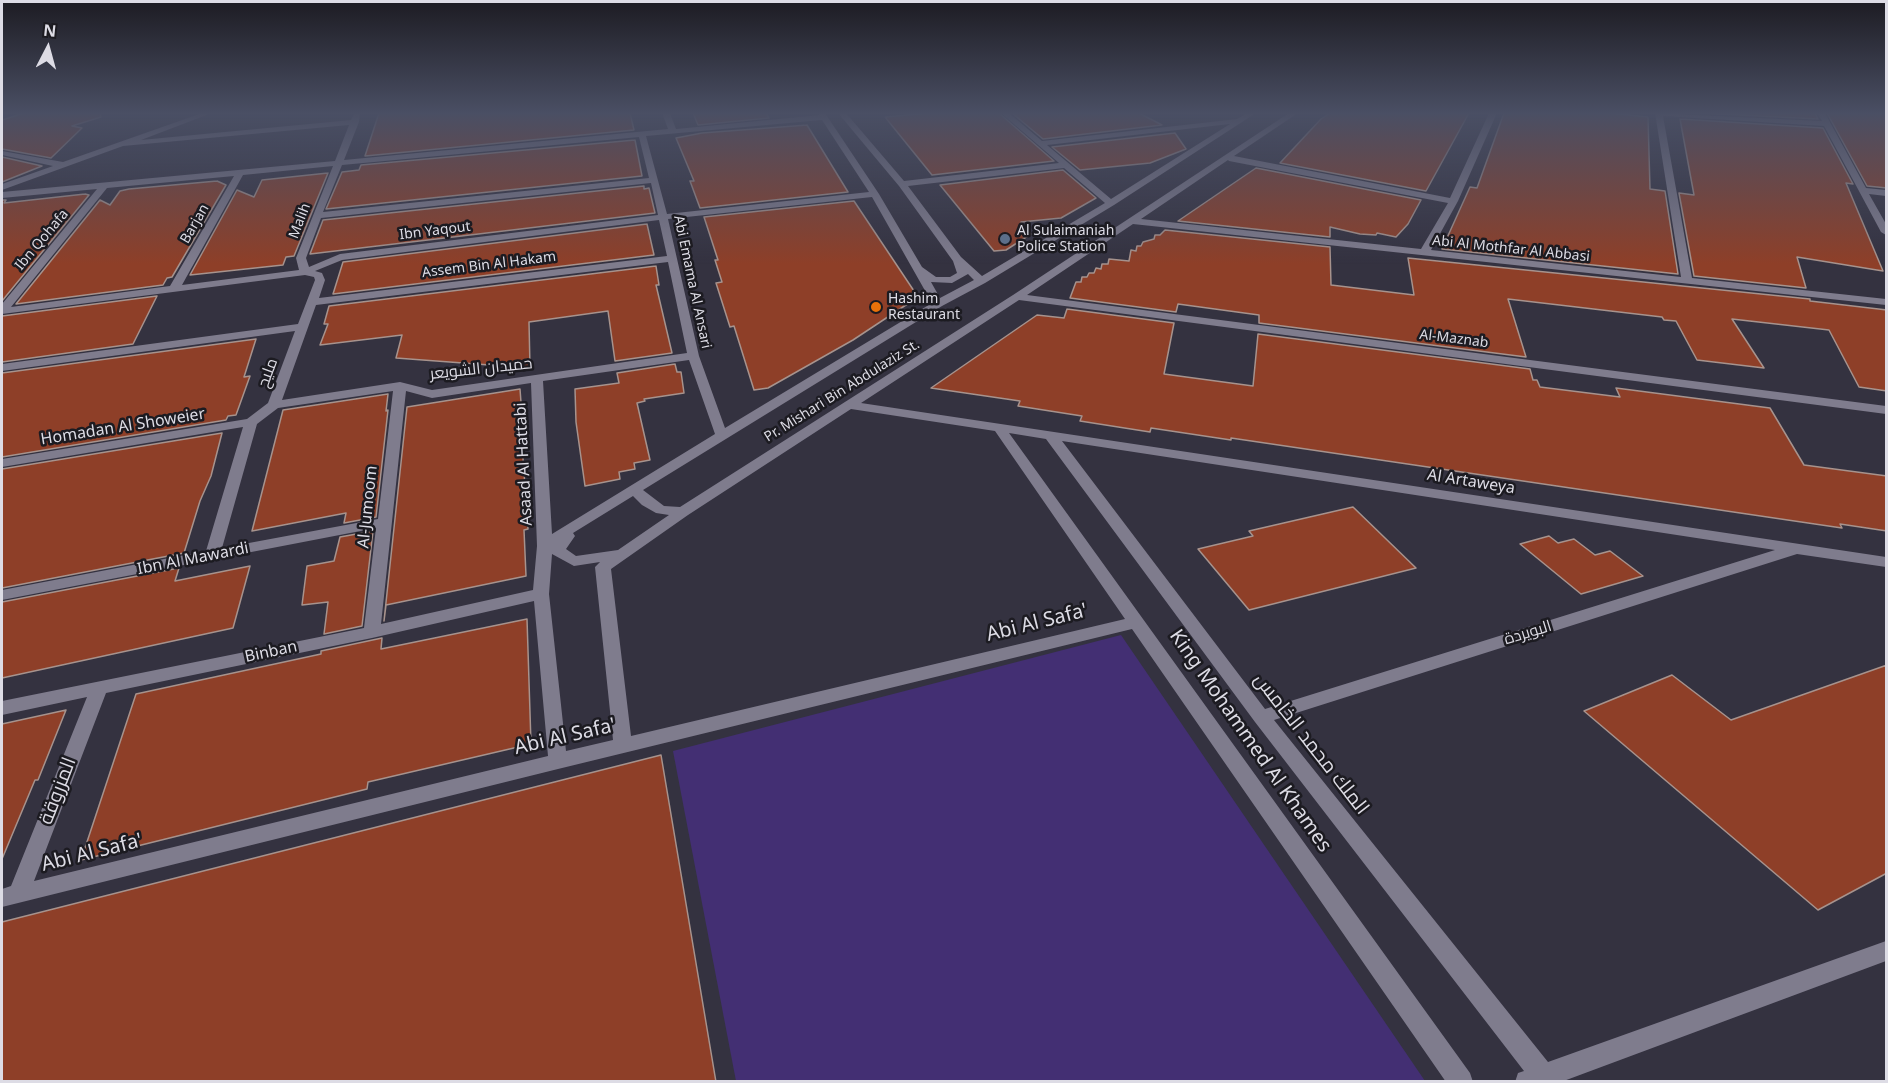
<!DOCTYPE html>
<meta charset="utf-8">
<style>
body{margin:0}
#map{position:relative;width:1888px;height:1083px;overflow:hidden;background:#343240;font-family:"Noto Sans",sans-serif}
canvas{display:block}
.frame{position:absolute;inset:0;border:3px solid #dddce5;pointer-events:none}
.north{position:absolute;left:18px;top:18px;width:60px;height:60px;-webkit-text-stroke:4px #1c1b21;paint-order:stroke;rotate:6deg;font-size:16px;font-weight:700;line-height:24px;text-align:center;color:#dddce5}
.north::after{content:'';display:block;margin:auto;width:21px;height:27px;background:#dddce5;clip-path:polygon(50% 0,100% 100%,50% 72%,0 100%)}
</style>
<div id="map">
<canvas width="1888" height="1083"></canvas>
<div class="frame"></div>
<div class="north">N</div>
</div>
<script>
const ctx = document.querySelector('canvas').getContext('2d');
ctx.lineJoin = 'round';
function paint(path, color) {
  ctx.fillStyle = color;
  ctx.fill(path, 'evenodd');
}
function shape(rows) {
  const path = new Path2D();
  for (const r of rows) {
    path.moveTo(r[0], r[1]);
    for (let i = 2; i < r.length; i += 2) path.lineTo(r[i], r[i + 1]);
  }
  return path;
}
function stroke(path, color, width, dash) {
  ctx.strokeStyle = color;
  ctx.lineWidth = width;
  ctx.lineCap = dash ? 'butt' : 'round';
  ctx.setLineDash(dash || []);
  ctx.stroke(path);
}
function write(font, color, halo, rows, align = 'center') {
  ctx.font = font + ' "Noto Sans",Cairo,sans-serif';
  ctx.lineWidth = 5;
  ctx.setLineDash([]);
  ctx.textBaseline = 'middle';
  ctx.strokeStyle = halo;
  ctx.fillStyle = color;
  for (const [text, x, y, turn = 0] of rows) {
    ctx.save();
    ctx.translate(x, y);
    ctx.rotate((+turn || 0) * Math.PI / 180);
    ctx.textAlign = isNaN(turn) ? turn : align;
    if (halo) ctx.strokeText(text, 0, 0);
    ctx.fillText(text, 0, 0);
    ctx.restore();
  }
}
paint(shape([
 [1121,635,1425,1081,736,1081,673,751]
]), '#432f73');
const building = shape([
 [24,113,100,113,101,117,72,126,82,128,51,158,2,149,2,120,24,113],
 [379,113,630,113,634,130,365,156,379,113],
 [693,113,766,113,769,118,698,125,693,113],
 [930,113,999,113,1054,161,932,175,885,117,930,113],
 [1012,113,1139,113,1162,125,1043,139,1012,113],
 [1330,113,1469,113,1426,191,1280,163,1321,119,1330,113],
 [1504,113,1610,113,1648,117,1650,189,1665,191,1678,274,1442,249,1470,187,1477,188,1504,113],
 [1699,113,1815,113,1818,119,1699,113],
 [1827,113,1887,113,1887,188,1867,186,1827,113],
 [1680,119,1823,128,1853,184,1846,183,1883,271,1797,257,1806,288,1694,276,1679,193,1694,195,1680,119],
 [807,125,848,192,700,208,690,181,694,181,676,138,702,133,807,125],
 [1175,133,1186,149,1150,163,1080,170,1052,147,1175,133],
 [635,140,642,176,326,209,342,172,359,170,361,165,635,140],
 [2,157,42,166,2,182,2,157],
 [1256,168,1421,200,1408,224,1396,237,1377,233,1376,235,1360,234,1330,227,1330,237,1178,221,1256,168],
 [1063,170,1096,198,1061,218,1021,222,1031,234,1006,250,994,251,940,185,1063,170],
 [328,173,294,256,286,257,283,265,190,275,237,190,254,197,262,180,328,173],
 [217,181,226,185,172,277,167,278,163,285,16,304,100,200,110,205,120,191,129,189,217,181],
 [644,186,644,189,649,188,655,213,310,254,323,220,644,186],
 [85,194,89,195,2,301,2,200,6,200,4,203,85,194],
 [854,201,918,297,853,340,768,388,754,390,734,326,730,327,716,283,722,282,715,260,718,260,704,217,854,201],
 [647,224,654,255,333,294,343,262,647,224],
 [1165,230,1330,247,1331,285,1414,295,1408,258,1810,299,1810,301,1887,310,1887,391,1859,387,1829,330,1732,319,1764,368,1697,360,1676,321,1664,320,1662,317,1508,299,1526,357,1259,323,1259,315,1178,304,1176,312,1070,298,1076,282,1081,282,1082,277,1087,277,1089,273,1094,273,1096,268,1101,269,1102,264,1108,264,1109,259,1129,261,1131,250,1136,251,1137,246,1141,246,1143,242,1154,239,1155,235,1160,235,1165,230],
 [656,266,659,285,656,285,672,353,615,361,608,311,529,322,530,368,396,358,402,335,320,345,328,324,324,324,329,306,656,266],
 [157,296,133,344,2,362,2,316,157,296],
 [1067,309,1174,323,1164,374,1253,386,1258,334,1530,369,1533,380,1537,380,1540,387,1620,397,1616,388,1770,408,1804,465,1887,476,1887,531,1840,524,1842,528,1231,438,1231,440,1151,428,1150,432,1080,421,1082,416,1018,406,1020,401,931,388,1037,315,1064,318,1067,309],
 [256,339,244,377,250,376,236,415,228,416,226,420,2,457,2,373,256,339],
 [675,364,677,372,681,372,684,393,644,399,645,401,637,403,650,460,634,463,635,469,619,472,620,479,585,486,576,422,575,389,619,383,617,373,675,364],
 [520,389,522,416,520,416,528,529,524,530,526,576,386,605,384,621,407,407,520,389],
 [388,394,386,411,388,410,376,517,344,523,346,513,252,531,283,410,388,394],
 [222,433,211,476,200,501,184,553,2,588,2,469,222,433],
 [1353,507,1416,568,1249,610,1198,549,1253,536,1249,531,1353,507],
 [373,531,362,626,324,634,328,602,302,605,307,566,334,561,340,537,373,531],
 [1549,536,1558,543,1574,539,1595,555,1610,551,1643,576,1581,594,1520,544,1549,536],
 [250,566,233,628,2,678,2,602,179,568,175,581,250,566],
 [527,619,531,744,368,782,367,789,81,860,136,694,321,654,321,651,382,638,381,649,527,619],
 [1887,665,1887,873,1818,910,1584,711,1672,675,1731,720,1887,665],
 [66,710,38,780,35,780,2,859,2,724,66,710],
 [661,755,716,1082,2,1082,2,922,661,755]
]);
paint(building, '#8e3f28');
stroke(building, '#a7938d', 1.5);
paint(shape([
 [202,113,212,113,141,140,351,120,354,113,360,113,359,122,344,160,668,129,662,113,670,113,676,129,819,115,817,113,825,113,879,194,922,267,936,277,950,277,957,273,953,261,899,186,838,113,846,113,904,181,1059,163,1001,113,1009,113,1042,141,1237,119,1247,113,1256,113,1114,205,985,283,942,306,643,490,664,506,680,507,1013,295,1289,113,1298,113,1234,156,1450,198,1489,113,1497,113,1458,201,1431,250,1681,277,1655,113,1822,121,1817,113,1825,113,1866,188,1886,190,1886,196,1869,194,1886,224,1886,235,1881,232,1824,126,1663,116,1692,278,1886,299,1886,305,1133,224,1027,295,1886,406,1886,414,1019,300,861,403,1886,557,1886,567,1797,554,1274,720,1548,1062,1886,941,1886,961,1561,1082,1515,1082,1518,1073,1524,1071,1255,722,1046,439,1009,433,1470,1073,1473,1082,1446,1082,1132,629,558,769,2,907,2,889,11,886,87,697,2,715,2,701,364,628,376,528,2,600,2,590,206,551,243,427,2,467,2,459,247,419,268,403,295,331,2,371,2,364,298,324,315,280,314,277,305,275,2,314,2,304,97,189,2,198,2,192,335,161,349,125,123,146,2,190,2,184,53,166,2,155,2,151,63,162,202,113],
 [822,120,869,192,667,214,646,136,822,120],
 [1230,124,1111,199,1047,145,1230,124],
 [639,137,649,178,323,212,342,165,639,137],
 [1228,160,1229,161,1448,203,1421,249,1141,219,1228,160],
 [333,166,296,258,299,270,182,285,243,175,333,166],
 [1064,168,1105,203,982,276,961,257,908,186,1064,168],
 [234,176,170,286,11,307,107,188,234,176],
 [651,183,658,215,340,254,309,267,306,258,321,218,651,183],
 [872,197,932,303,725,428,699,356,668,219,872,197],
 [659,220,667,256,319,298,325,280,322,273,315,271,342,260,659,220],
 [668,262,687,353,432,390,400,382,282,400,316,305,668,262],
 [968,274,974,280,940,298,931,282,952,283,968,274],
 [689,360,715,434,552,534,543,381,689,360],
 [531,383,537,546,533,590,381,624,406,391,432,398,531,383],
 [393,391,378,519,222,548,257,424,278,408,393,391],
 [851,409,995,431,1125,619,631,736,611,569,688,515,851,409],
 [1062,441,1775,550,1265,709,1062,441],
 [633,496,642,505,656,513,669,515,618,550,576,556,566,549,575,536,573,533,633,496],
 [552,554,574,566,600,562,595,567,613,740,566,751,549,594,552,554],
 [534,601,548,756,34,881,106,693,372,638,534,601]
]), '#7f7c8d');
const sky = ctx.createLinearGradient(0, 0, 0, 264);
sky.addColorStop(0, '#1d1c23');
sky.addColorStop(0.43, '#4a4f64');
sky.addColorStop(1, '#4a4f6400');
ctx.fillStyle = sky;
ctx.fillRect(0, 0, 1888, 264);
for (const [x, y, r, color] of [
 [1005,239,6,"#5c6f8a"],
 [876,307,6,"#e8710a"]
]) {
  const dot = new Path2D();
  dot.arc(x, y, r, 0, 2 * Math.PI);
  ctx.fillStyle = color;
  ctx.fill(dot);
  stroke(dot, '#1c1b21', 2);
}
write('14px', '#dddce5', '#1c1b21', [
 ["Malih",300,221,-69],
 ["Barjan",195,224,-60],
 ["Ibn Yaqout",435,231,-7],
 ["Ibn Qohafa",42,240,-50],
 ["Abi Al Mothfar Al Abbasi",1511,249,6],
 ["Assem Bin Al Hakam",489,265,-7],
 ["Abi Emama Al Ansari",692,282,78],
 ["Al-Maznab",1454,339,7],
 ["Pr. Mishari Bin Abdulaziz St.",842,391,-32]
]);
write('14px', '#dddce5', '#1c1b21', [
 ["Al Sulaimaniah",1017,231],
 ["Police Station",1017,247],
 ["Hashim",888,299],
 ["Restaurant",888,315]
], 'left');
write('16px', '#dddce5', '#1c1b21', [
 ["حميدان الشويعر",481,369,-6],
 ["مليح",268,373,-70],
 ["Homadan Al Showeier",123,427,-9],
 ["Asaad Al Hattabi",524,464,-93],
 ["Al Artaweya",1471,482,9],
 ["Al-Jumoom",368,507,-84],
 ["Ibn Al Mawardi",193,559,-11],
 ["البويردة",1528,633,-17],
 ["Binban",271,652,-12]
]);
write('20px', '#dddce5', '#1c1b21', [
 ["Abi Al Safa'",1037,623,-14],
 ["Abi Al Safa'",565,737,-13],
 ["King Mohammed Al Khames",1250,741,55],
 ["الملك محمد الخامس",1311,744,52],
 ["المزروقة",58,791,-69],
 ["Abi Al Safa'",92,853,-14]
]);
</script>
